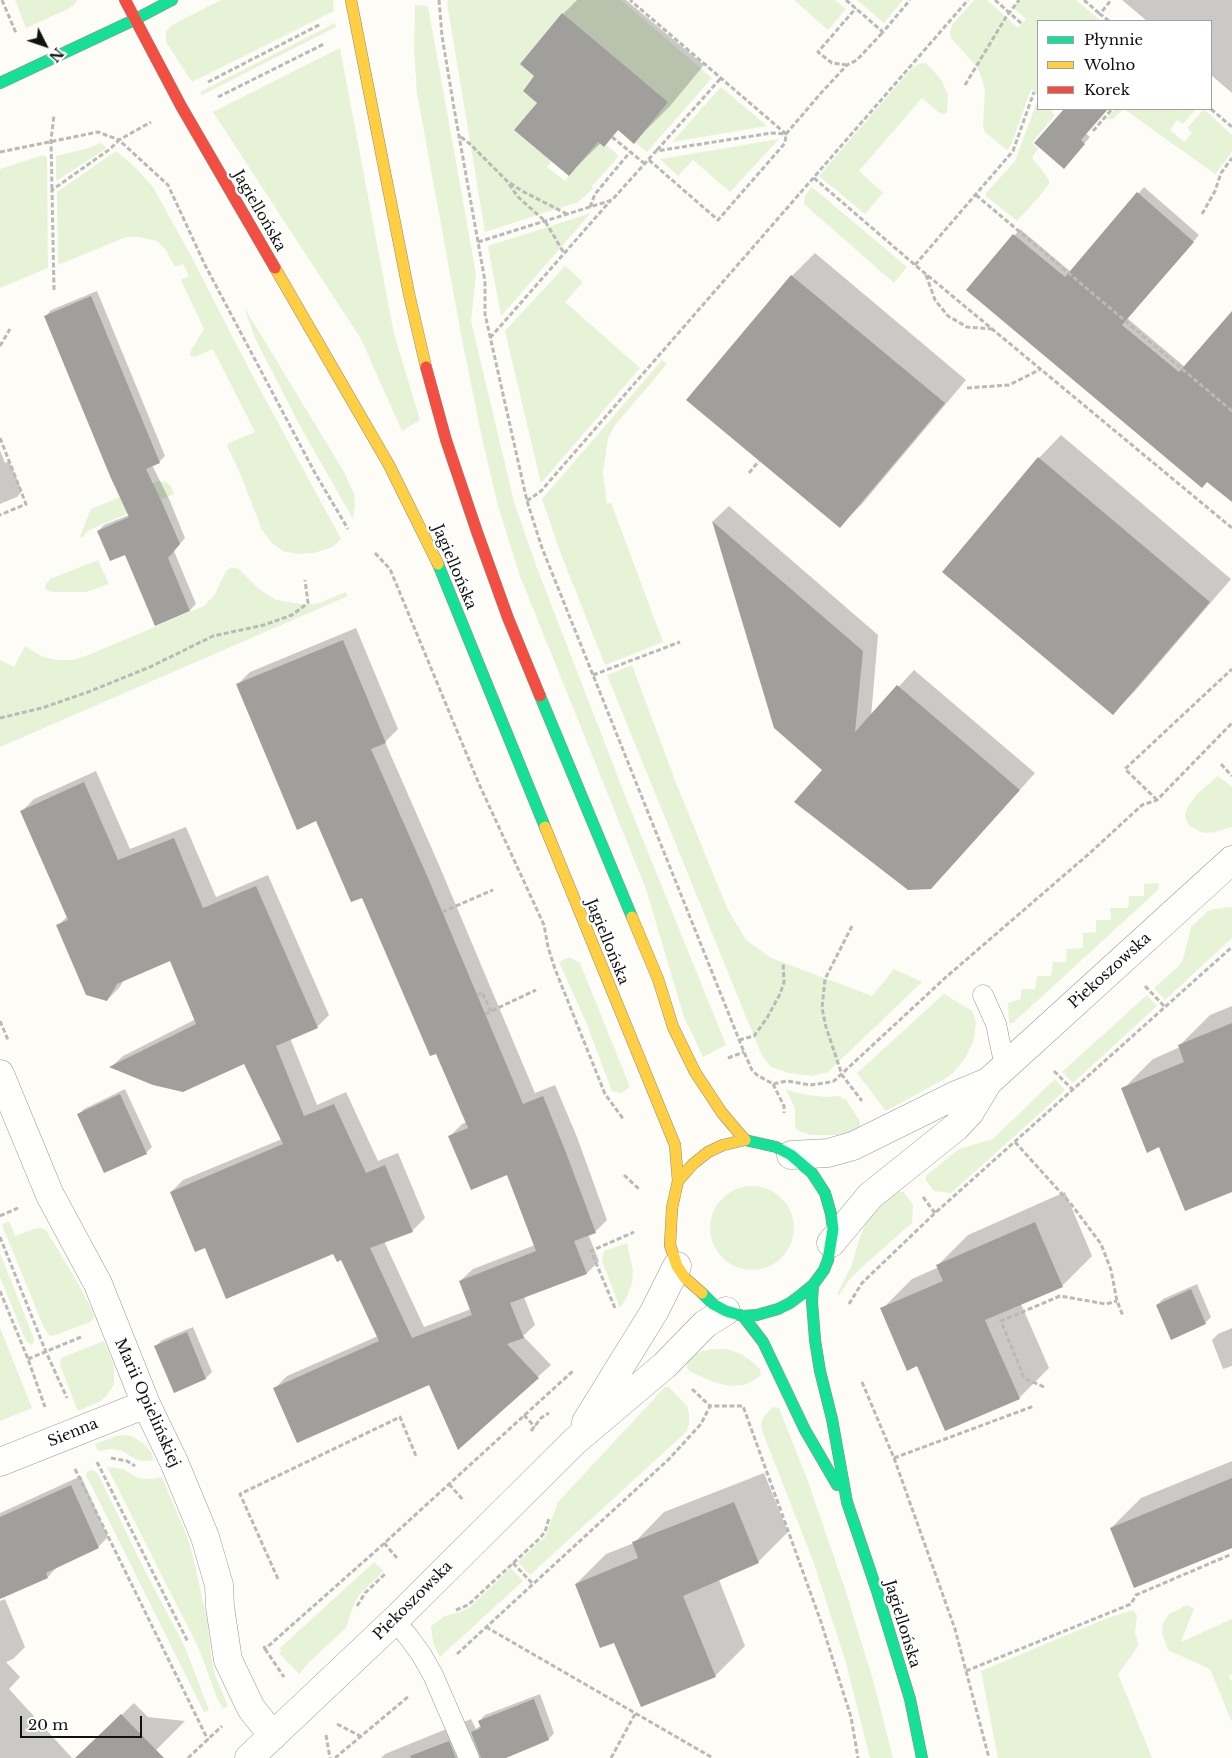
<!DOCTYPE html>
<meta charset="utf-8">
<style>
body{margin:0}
#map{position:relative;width:1232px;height:1758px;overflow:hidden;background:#fdfcf7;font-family:"Libre Baskerville",serif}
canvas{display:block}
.legend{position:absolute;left:1037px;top:20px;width:175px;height:90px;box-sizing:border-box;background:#fff;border:1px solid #a0a0a0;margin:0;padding:6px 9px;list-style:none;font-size:15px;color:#111}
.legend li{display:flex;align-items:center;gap:10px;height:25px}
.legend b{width:25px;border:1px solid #a0a0a0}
.north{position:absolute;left:20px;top:20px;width:50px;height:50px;-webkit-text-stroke:4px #fff;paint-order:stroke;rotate:131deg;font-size:14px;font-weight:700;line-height:20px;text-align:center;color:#111}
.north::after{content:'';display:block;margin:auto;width:18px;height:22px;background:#111;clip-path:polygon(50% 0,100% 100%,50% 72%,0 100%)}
.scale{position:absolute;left:20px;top:1716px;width:122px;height:22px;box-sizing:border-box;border:2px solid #111;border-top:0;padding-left:6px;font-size:15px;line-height:18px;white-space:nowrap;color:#111;-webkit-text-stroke:4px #fff;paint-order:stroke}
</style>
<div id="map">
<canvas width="1232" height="1758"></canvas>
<ul class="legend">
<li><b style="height:6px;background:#16e098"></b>Płynnie</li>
<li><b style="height:6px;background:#ffcf43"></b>Wolno</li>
<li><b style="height:6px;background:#f24e42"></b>Korek</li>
</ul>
<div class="north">N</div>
<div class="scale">20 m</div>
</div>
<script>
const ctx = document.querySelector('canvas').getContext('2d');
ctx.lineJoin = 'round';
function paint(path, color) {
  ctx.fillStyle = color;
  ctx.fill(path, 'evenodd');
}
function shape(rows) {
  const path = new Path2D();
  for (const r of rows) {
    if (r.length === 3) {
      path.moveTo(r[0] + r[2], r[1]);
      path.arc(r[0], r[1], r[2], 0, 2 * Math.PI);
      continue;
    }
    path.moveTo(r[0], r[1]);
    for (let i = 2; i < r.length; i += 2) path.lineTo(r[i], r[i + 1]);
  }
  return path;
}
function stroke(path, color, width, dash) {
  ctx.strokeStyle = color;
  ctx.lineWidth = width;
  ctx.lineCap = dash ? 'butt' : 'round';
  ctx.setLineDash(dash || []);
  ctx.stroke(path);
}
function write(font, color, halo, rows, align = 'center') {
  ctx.font = font + ' "Libre Baskerville",serif';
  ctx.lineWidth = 5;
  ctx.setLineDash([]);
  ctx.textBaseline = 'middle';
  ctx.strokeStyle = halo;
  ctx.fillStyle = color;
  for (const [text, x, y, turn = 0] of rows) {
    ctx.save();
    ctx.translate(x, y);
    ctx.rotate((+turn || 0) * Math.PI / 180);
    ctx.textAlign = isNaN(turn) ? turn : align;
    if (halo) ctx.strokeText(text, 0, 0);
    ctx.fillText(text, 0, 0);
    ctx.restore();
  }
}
paint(shape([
 [15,0,77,0,76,3,68,9,26,28],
 [221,0,333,0,334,11,192,82,166,42,166,32,172,25],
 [448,0,621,0,712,78,647,152,635,142,668,102,562,13,520,64,534,76,523,91,537,103,514,130,552,161,547,167,565,181,598,142,604,147,606,145,619,156,592,186,593,189,578,202,485,232,447,3],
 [794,0,835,0,846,9,828,30],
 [857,0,903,0,884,23],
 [974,0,987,0,1018,28,1026,19,1013,8,1019,0,1076,0,1101,21,1038,21,1038,95,1031,89,1012,143,1007,150,985,132,983,126,985,90,982,79,977,67,951,38,950,31,952,25],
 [415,5,428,6,476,274,471,321,514,502,537,568,626,798,726,1045,703,1057,684,1017,646,889,520,576,498,506,482,438,460,329,417,93,414,51],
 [335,23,336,27,202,95,200,92],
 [340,48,394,334,420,420,402,431,361,339,213,112],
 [925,63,931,68,942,81,948,95,947,113,942,114,938,112,922,98,859,171,883,193,865,214,819,176,911,69,919,64],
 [721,87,767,126,672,142],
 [1038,99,1038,109,1054,109,1051,112,1055,115,1032,143,1038,148,1032,158,1045,174,1049,180,1049,184,1038,198,1017,221,986,196,986,193,1015,161],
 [1115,109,1196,109,1183,124,1177,120,1170,130,1184,142,1192,133,1187,128,1204,109,1232,135,1232,152,1215,174,1124,109,1113,119,1106,119],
 [779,139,730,192,693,160,678,176,660,159],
 [100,143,107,148,56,181,56,156,89,148],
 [116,151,138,170,153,187,192,258,249,369,341,539,333,547,314,553,298,554,283,551,273,544,262,530,240,473,227,446,229,443,255,432,213,349,195,357,190,356,191,350,204,329,181,280,189,276,183,264,175,267,166,250,157,241,139,237,126,237,58,265,57,192],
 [43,155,47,157,48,268,0,288,0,169],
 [812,187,907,267,894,283,804,204,805,196],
 [591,213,501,316,488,246],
 [565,266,583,282,565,302,640,368,541,483,505,331],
 [244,307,344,472,354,494,355,505,353,519,300,426,254,336],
 [662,360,667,364,615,425,608,438,603,473,607,504,611,503,663,642,605,665,561,554,542,499],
 [158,481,166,482,171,486,174,494,89,530,82,538,80,536,91,509],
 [98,560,109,584,86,592,52,592,46,590,45,586,50,579],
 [231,567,239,569,260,590,276,600,307,605,320,603,345,592,348,596,0,747,0,660,14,667,25,646,43,657,58,660,73,660,91,654,204,606,215,594,226,571],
 [632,665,676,783,727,908,746,940,771,958,872,996,894,969,922,982,828,1072,812,1076,789,1073,771,1067,762,1056,607,675],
 [1218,776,1232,787,1232,827,1215,832,1204,833,1199,831,1190,826,1186,820,1185,814,1188,807,1196,795],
 [1158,883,1159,889,1013,1023,1009,1023,1008,1003,1021,999,1021,989,1035,989,1037,976,1051,976,1053,962,1066,962,1067,949,1083,948,1083,933,1096,932,1096,920,1111,920,1110,908,1128,908,1129,896,1144,896,1144,884],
 [1232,907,1232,938,1165,1000,1154,988,1178,967,1183,960,1191,927,1208,911,1214,909],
 [569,957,580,963,630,1087,621,1093,612,1091,586,1022,559,962],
 [944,994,972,1011,974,1015,976,1023,974,1039,966,1057,953,1073,946,1078,886,1111,857,1073],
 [1147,995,1157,1006,1073,1083,1062,1072],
 [1055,1079,1065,1090,1039,1114,951,1193,934,1191,925,1179,927,1175,959,1149,993,1139],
 [786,1090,807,1095,827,1097,840,1096,842,1099,846,1099,860,1122,860,1127,854,1131,838,1135,811,1135,799,1131,795,1127,795,1108],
 [752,1228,42],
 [895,1191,904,1192,913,1205,912,1223,863,1266,849,1280,839,1295,837,1294,851,1267,860,1237,867,1220,876,1208],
 [9,1221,15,1236,34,1229,40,1228,46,1230,79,1285,94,1314,94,1318,90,1322,53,1336,49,1335,44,1328,2,1225],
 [627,1243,633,1271,632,1283,627,1297,620,1308,602,1261,604,1251],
 [0,1253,33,1336,34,1342,31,1345,26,1341,0,1277],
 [0,1328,32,1408,0,1421],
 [104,1341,114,1366,114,1384,108,1394,101,1401,78,1411,60,1365,61,1358],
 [713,1349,728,1349,743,1355,755,1364,760,1369,761,1375,753,1381,743,1385,730,1386,713,1382,689,1371,687,1367,687,1359,702,1351],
 [665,1387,669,1387,687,1406,689,1413,689,1425,686,1432,530,1575,518,1562,545,1537,558,1502],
 [773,1407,779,1408,806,1476,844,1586,873,1680,893,1758,870,1758,846,1663,829,1610,813,1561,763,1433,761,1426,763,1418],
 [124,1435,131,1436,143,1443,151,1452,154,1460,148,1461,137,1460,122,1451,111,1449,98,1451,95,1444,116,1436],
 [107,1467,123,1469,138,1478,152,1479,162,1477,188,1539,193,1557,207,1620,212,1662,215,1675,228,1706,223,1709,217,1698,200,1651],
 [90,1470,95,1471,99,1476,145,1571,185,1647,209,1710,204,1712,89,1481,86,1476,87,1472],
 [374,1562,383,1570,383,1572,359,1595,354,1604,346,1628,308,1663,308,1664,299,1674,279,1653,281,1651,280,1648],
 [511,1568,523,1581,440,1657,433,1643,431,1626,445,1616,456,1613,469,1608],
 [1187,1605,1194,1608,1181,1642,1232,1619,1232,1675,1229,1676,1232,1682,1232,1722,1210,1669,1168,1650,1162,1633,1163,1623,1169,1614],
 [1133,1610,1137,1615,1135,1632,1138,1644,1137,1648,1118,1674,1152,1758,998,1758,981,1671,1105,1619]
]), '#e7f3d7');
paint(shape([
 [577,0,626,0,704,65,670,106,634,142,619,129,604,145,601,143,569,174,539,102,536,76,563,14],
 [1122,0,1232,0,1232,93,1211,75,1211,21,1147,21],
 [1062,113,1090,137,1069,161],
 [1144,187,1199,235,1127,318,1185,367,1232,313,1232,501,968,290,1020,229,1071,272],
 [815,253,966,380,862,504,839,527,688,400,792,276],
 [97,291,165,456,159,462,152,465,170,501,185,538,174,551,196,604,190,610,155,624,125,554,98,531,104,525,129,515,46,316,51,310],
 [1061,435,1231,579,1135,691,1112,714,1039,458],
 [0,450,5,463,9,461,22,491,17,497,0,504],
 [729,506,878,635,871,717,914,670,1035,773,947,871,775,727,713,521],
 [356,628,398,729,385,742,439,865,535,1093,555,1085,577,1137,607,1220,595,1232,588,1234,599,1261,587,1273,524,1297,535,1325,523,1336,551,1365,459,1447,429,1383,275,1388,287,1376,378,1336,342,1259,334,1253,206,1246,171,1192,183,1180,282,1139,245,1062,111,1067,123,1056,196,1019,171,960,124,980,119,988,107,1000,58,925,68,916,22,811,34,799,96,771,130,849,186,827,216,897,268,875,329,1015,317,1027,290,1038,317,1105,346,1092,378,1161,398,1153,425,1218,412,1231,384,1241,424,1327,471,1309,460,1281,473,1269,535,1245,508,1173,450,1136,462,1124,467,1122,437,1052,362,896,238,684,250,672],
 [1232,1006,1232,1191,1160,1145,1123,1089,1153,1059,1180,1047,1180,1045,1210,1015],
 [125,1089,152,1147,146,1153,78,1115,84,1109],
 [1065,1192,1092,1256,1062,1286,1021,1304,1049,1368,1019,1398,918,1365,882,1309,912,1279,939,1267,938,1265,968,1235],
 [1197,1284,1211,1317,1205,1323,1157,1305,1163,1299],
 [193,1327,212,1372,206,1378,174,1391,156,1346,162,1340],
 [1232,1328,1232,1366,1223,1369,1212,1340,1218,1334],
 [1232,1461,1232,1547,1111,1528,1141,1498],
 [764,1473,788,1532,758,1562,719,1580,745,1646,715,1676,615,1641,576,1584,606,1554,634,1543,664,1512],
 [81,1476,108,1537,98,1547,58,1566,48,1577,12,1592,0,1567,0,1513],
 [5,1599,25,1647,13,1659,6,1662,20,1677,9,1689,72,1758,0,1758,0,1601],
 [540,1694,554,1733,549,1739,498,1758,482,1758,483,1756,481,1758,381,1758,385,1754,471,1719,476,1729,481,1725,479,1721,485,1715],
 [134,1703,148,1717,185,1721,148,1758,77,1758]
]), '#0003');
paint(shape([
 [562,13,668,102,634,144,618,130,604,147,598,142,569,176,514,130,537,103,523,91,534,76,520,64],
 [1064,109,1108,109,1081,140,1085,144,1064,169,1034,143],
 [1137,192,1194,242,1122,325,1179,372,1232,311,1232,502,1207,482,1202,488,966,290,1013,234,1065,277],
 [791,275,945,403,840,528,686,400],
 [91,296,160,463,146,469,164,507,180,544,168,558,190,611,155,626,125,555,110,561,97,531,129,517,110,476,44,316],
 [1038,457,1210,602,1113,715,942,572],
 [712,521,863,651,855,732,897,685,1020,790,931,889,908,890,794,802,822,770,774,728],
 [343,640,386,743,371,749,428,878,523,1104,543,1096,565,1150,596,1233,574,1241,587,1274,510,1303,524,1338,507,1344,539,1378,458,1450,429,1385,297,1443,273,1388,379,1341,341,1260,337,1262,333,1254,226,1299,205,1248,195,1252,170,1192,283,1144,244,1064,183,1092,153,1085,109,1067,196,1024,170,961,117,984,107,1001,86,995,56,925,68,920,20,811,84,782,118,860,174,838,203,908,256,886,318,1028,276,1046,304,1116,334,1104,366,1173,385,1165,413,1232,370,1248,412,1338,472,1315,459,1281,536,1251,507,1175,471,1190,448,1136,468,1128,436,1054,430,1056,362,898,351,902,316,821,297,830,236,684],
 [1232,1023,1232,1192,1185,1211,1159,1147,1147,1153,1121,1088,1184,1062,1178,1045],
 [120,1094,147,1154,104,1173,77,1114],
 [1035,1222,1063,1287,985,1320,1020,1399,945,1431,917,1366,907,1371,880,1308,943,1281,936,1265],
 [1191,1289,1206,1324,1171,1340,1156,1305],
 [187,1332,206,1379,174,1393,154,1346],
 [1232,1478,1232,1548,1134,1588,1110,1528],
 [71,1485,99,1548,46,1573,48,1578,0,1599,0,1517],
 [734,1502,759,1563,683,1596,716,1677,641,1707,614,1643,600,1648,575,1584,638,1558,632,1542],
 [534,1699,549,1740,506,1758,481,1758,471,1732,481,1728,478,1721],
 [121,1714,164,1758,75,1758],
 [449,1741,456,1758,411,1758,410,1756]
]), '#a19f9c');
const lane = shape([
 [983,995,996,1024,1005,1067],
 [394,1621,407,1635,421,1654,433,1675,469,1758]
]);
const street = shape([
 [0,1074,50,1195,98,1284,146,1404,174,1462,205,1537,219,1585,220,1607,228,1660,251,1708,273,1736],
 [791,1155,828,1153,853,1146,954,1096,988,1082],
 [831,1243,870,1196,956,1127,970,1112,988,1082,1232,860],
 [586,1422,654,1312,677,1266],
 [0,1462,146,1404],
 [249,1758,394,1621,575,1441,665,1365,705,1324,726,1311]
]);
const fast = shape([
 [0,83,134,20,172,0],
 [438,564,545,827],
 [540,696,632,917],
 [813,1285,812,1302,815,1340,820,1371,832,1419,847,1502,877,1591,910,1699,922,1758],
 [702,1293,713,1304,726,1311,743,1316,757,1315,778,1309,790,1303,802,1294,813,1285,824,1270,828,1260,833,1229,831,1214,825,1193,812,1173,791,1155,776,1147,745,1140],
 [743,1316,763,1342,805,1430,837,1485]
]);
const slow = shape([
 [351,0,409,294,426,367],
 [275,268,389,465,438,564],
 [545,827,675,1145,678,1181],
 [632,917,658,979,673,1027,695,1072,722,1113,745,1140],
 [702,1293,685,1278,677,1266,670,1245,672,1208,678,1181,693,1164,708,1152,723,1145,745,1140]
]);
const jam = shape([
 [125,0,181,106,275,268],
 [426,367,446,440,477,532,508,618,540,696]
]);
stroke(lane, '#979795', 21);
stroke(street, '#979795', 29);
stroke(fast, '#8e8d8b', 12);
stroke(slow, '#8e8d8b', 12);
stroke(jam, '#8e8d8b', 12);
stroke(shape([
 [2,0,16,33],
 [439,0,442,36,454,108,485,281,485,314,527,501,542,548,593,675,744,1052,752,1070,757,1075,773,1084,787,1081,810,1085,825,1083,834,1081,945,978,1091,852,1142,805,1157,800,1232,723],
 [846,0,883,32,910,0],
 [995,0,1022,24],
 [1084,0,1100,14],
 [1109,21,1100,14,1111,0],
 [847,65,832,63,818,52,856,8],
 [208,82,321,24],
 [965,85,1006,17,1019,0],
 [218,97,324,44],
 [1211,109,1232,127],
 [1093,131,1112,109],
 [461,137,470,144,507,181,518,197,545,221,564,253],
 [612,137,645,164],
 [657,150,721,78],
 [0,152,98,132,119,140,151,122],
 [649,160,718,220,785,143,786,134,821,93,847,65,857,60,883,32],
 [814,178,915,265,1232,528],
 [510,183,522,191,567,214],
 [52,189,51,140,54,115],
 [976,195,1232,411],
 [590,207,595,194,630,152],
 [1202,214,1215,191,1221,173,1232,158],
 [478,242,612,200,656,151,772,133,786,134,630,0],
 [915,265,1013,151,1034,92],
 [926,275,935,300,948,316,967,327,992,329],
 [54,290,52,190,110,149,119,140,168,185,205,265,315,473,348,529],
 [490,338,611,200],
 [0,346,10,329],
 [967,388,1009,385,1041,369],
 [0,438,26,504,0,515],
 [749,473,759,461],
 [527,501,541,491,968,0],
 [375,553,390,569,479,784,544,925,548,947,555,969,605,1094,624,1120],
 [593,675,680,642],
 [0,718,42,708,88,692,150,667,213,636,264,625,292,615,308,603,305,580],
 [1221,764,1232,776],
 [1157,800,1125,769,1232,669],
 [442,912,493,890],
 [852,926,825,979,822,1008,826,1027,842,1075,862,1101],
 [1145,986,1165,1007],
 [477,995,482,992,491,1011],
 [485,1014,536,990],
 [0,1021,8,1040],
 [739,1040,754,1036,767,1018,780,994,784,982,783,962],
 [728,1058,744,1052],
 [1054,1071,1073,1090],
 [773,1084,784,1106,784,1113],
 [1015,1142,1071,1204,1101,1244,1111,1270,1117,1301,1123,1316],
 [624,1175,640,1190],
 [923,1197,935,1213],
 [0,1216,18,1208],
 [0,1237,46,1352,67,1398],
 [0,1291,28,1359,45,1407],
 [849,1304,862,1283,935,1213,1232,947],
 [615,1308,591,1251,634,1232],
 [28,1359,81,1337],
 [862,1382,894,1458,955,1629,989,1758],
 [1044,1387,1024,1378,1001,1321,1060,1296,1106,1304,1117,1301],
 [692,1389,710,1406],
 [524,1415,535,1427],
 [531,1431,541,1418,549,1413],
 [111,1458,127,1461,135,1466],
 [894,1458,1034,1406],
 [97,1462,188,1642],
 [75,1469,208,1740],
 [449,1484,464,1501],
 [384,1543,397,1558],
 [513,1563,533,1584],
 [278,1579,240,1494,400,1417,416,1456],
 [357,1606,365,1593,386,1573],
 [456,1610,468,1605,539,1539,545,1532,549,1518],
 [486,1627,713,1758],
 [264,1646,265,1649,379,1548,574,1370],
 [265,1649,284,1677],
 [457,1654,669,1459,701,1424,710,1406,743,1406,821,1622,851,1717,858,1758],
 [966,1671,1131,1604,1136,1595,1232,1554],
 [337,1724,360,1736],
 [326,1735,330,1758],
 [188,1758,222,1726],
 [335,1758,409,1696],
 [611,1758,635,1714]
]), '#b9b9b8', 3, [5, 2.5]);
stroke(lane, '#fffffe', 20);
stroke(street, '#fffffe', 28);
stroke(fast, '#16e098', 11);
stroke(slow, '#ffcf43', 11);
stroke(jam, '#f24e42', 11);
write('15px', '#111', '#fff', [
 ["Jagiellońska",259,211,60],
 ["Jagiellońska",454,567,67],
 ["Jagiellońska",607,942,68],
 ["Piekoszowska",1110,971,-42],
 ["Marii Opielińskiej",147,1403,66],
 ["Sienna",73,1433,-22],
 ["Piekoszowska",413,1601,-45],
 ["Jagiellońska",902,1624,73]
]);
</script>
